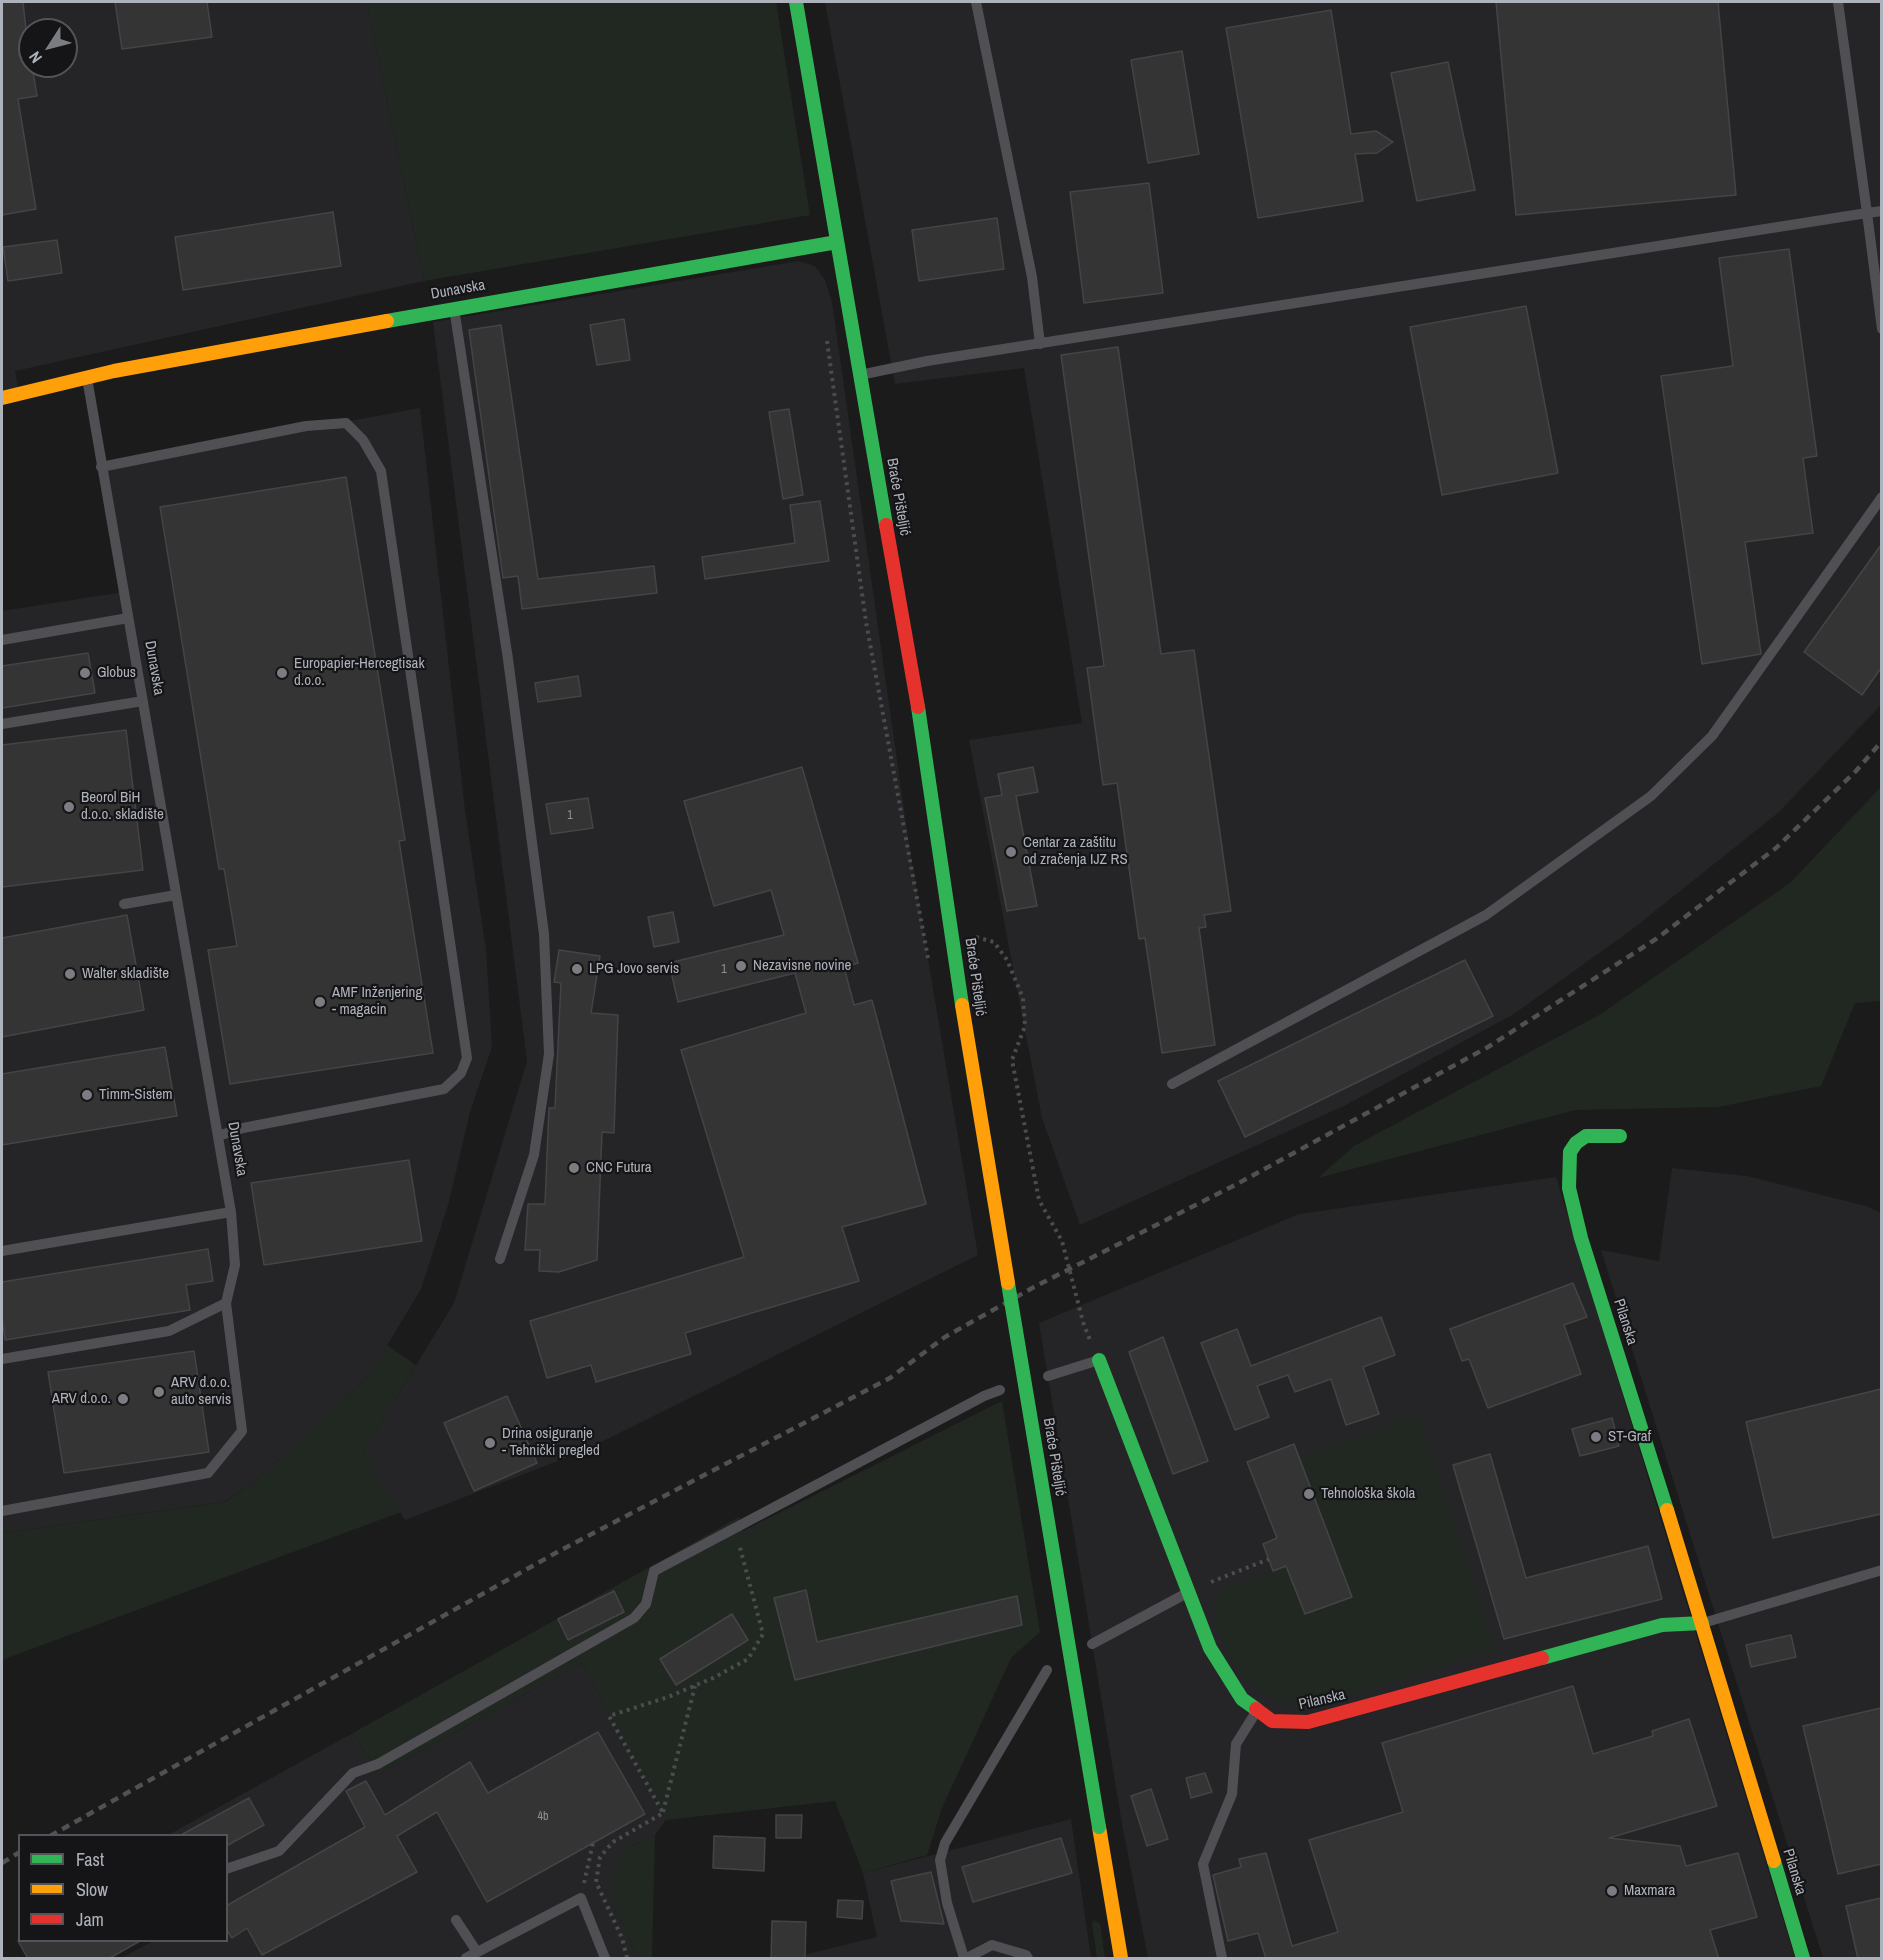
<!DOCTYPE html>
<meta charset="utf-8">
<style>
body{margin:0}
#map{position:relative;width:1883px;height:1960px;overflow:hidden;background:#1b1b1b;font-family:"Archivo Narrow",sans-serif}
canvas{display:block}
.frame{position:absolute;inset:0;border:3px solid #aeb2ba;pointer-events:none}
.legend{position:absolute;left:18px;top:1834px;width:210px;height:108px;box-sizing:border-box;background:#151517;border:2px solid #525458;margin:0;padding:8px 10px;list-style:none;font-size:18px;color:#aeb2ba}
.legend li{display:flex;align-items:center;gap:12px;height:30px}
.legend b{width:30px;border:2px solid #525458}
.north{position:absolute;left:18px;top:18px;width:60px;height:60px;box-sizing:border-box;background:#151517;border:2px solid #525458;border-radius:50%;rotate:234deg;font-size:16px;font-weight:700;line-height:24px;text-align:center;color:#aeb2ba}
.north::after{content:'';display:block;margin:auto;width:21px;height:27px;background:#7b7d82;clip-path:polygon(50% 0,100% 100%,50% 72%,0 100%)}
</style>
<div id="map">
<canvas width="1883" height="1960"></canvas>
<div class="frame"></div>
<ul class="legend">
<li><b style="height:8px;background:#30b455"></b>Fast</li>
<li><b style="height:8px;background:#ff9f0a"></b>Slow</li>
<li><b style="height:8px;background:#e5322d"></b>Jam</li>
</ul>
<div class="north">N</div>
</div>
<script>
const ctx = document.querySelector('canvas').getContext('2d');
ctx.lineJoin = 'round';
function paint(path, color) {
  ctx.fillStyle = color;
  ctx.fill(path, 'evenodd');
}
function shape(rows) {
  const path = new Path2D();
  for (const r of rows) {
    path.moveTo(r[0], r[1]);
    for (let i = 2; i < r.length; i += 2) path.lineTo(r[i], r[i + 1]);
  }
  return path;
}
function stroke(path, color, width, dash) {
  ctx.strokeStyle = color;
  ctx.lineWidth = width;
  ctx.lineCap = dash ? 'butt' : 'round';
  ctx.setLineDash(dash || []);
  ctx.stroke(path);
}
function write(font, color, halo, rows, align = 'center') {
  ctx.font = font + ' "Archivo Narrow",sans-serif';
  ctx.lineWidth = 4.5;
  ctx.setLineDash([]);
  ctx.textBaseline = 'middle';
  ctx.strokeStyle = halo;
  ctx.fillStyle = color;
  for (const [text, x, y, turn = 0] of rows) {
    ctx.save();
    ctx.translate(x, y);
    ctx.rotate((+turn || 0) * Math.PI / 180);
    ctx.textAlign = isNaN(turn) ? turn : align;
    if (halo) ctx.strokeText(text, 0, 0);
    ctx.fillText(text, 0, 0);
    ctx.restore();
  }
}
paint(shape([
 [2,2,367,2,424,281,15,371,19,393,2,398],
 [30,30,66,30,66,66,30,66],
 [825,2,1881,2,1881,705,1778,813,1630,931,1514,1014,1346,1105,1080,1225,1042,1118,969,740,1082,723,1024,368,895,384],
 [799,261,815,266,825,280,832,302,910,852,978,1255,581,1452,405,1520,363,1452,454,1303,527,1061,433,322],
 [420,408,465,810,486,949,492,1047,470,1112,449,1202,421,1289,370,1374,302,1439,252,1483,224,1502,2,1533,2,611,123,592,101,467],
 [1672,1168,1747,1176,1866,1206,1881,1213,1881,1958,1823,1958,1601,1250,1659,1261],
 [1556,1177,1795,1958,1148,1958,1122,1824,1039,1323,1299,1214],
 [582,1663,666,1820,655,1835,622,1851,612,1904,629,1936,635,1958,121,1958,154,1941,226,1940,226,1836,168,1835,353,1733,379,1774],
 [1071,1819,1091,1958,791,1958,877,1937,863,1873]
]), '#252527');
paint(shape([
 [367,2,776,2,810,215,424,281],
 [1881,787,1881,1001,1855,1003,1821,1086,1718,1107,1575,1110,1318,1178,1354,1146,1601,1014,1790,883],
 [387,1345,416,1365,363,1452,401,1512,2,1660,2,1533,225,1502,252,1483,302,1439,370,1374],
 [1002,1401,1040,1632,1011,1658,942,1808,927,1855,863,1873,835,1801,666,1820,582,1663,379,1774,353,1733,739,1517,743,1531],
 [1419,1413,1494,1651,1315,1705,1292,1705,1266,1696,1237,1671,1229,1657,1214,1619,1215,1602,1222,1590,1286,1566,1305,1614,1352,1597,1299,1459],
 [655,1835,652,1958,635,1958,629,1936,612,1904,614,1879,622,1851],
 [1094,1920,1100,1924,1105,1958,1097,1958,1092,1925]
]), '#212822');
const building = shape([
 [2,2,23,2,30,66,32,66,37,96,18,99,36,209,2,215,2,2],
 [115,2,207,2,212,37,122,49,115,2],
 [1496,2,1718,2,1736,195,1516,215,1496,2],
 [1331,10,1351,134,1376,131,1393,142,1377,153,1355,154,1363,201,1258,218,1226,28,1331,10],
 [1182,51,1199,154,1148,163,1131,60,1182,51],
 [1448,62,1475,190,1417,201,1391,73,1448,62],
 [1149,183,1163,293,1084,303,1070,192,1149,183],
 [333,212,341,266,183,290,175,237,333,212],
 [997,218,1004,269,919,281,912,230,997,218],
 [57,240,62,273,8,281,3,247,57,240],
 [1789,249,1817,456,1803,458,1813,533,1745,542,1761,654,1702,664,1661,376,1733,366,1719,258,1789,249],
 [1526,306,1558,473,1442,495,1410,327,1526,306],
 [624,319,630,360,597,365,590,325,624,319],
 [501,325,538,579,654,566,657,593,522,609,518,576,503,578,469,330,501,325],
 [1118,347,1161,654,1194,650,1231,911,1204,915,1206,927,1199,928,1215,1045,1162,1053,1145,938,1139,939,1117,783,1103,785,1087,668,1104,666,1061,355,1118,347],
 [789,409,803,495,783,499,769,412,789,409],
 [346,477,405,840,399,841,433,1053,230,1084,208,950,237,946,224,869,219,869,160,507,346,477],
 [820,501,829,561,705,579,702,557,795,543,790,505,820,501],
 [1881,545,1881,668,1862,695,1804,652,1881,545],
 [88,653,95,693,2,708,2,666,88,653],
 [578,676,581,696,538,702,535,683,578,676],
 [126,730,143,870,2,887,2,745,126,730],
 [802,767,858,963,844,967,854,1005,872,1000,926,1204,842,1227,859,1281,685,1333,691,1354,596,1382,591,1365,547,1378,530,1321,744,1257,681,1050,806,1013,795,973,678,1002,669,963,784,935,771,890,714,906,684,801,802,767],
 [1033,767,1038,792,1016,796,1037,906,1007,911,985,798,1002,795,998,774,1033,767],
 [588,798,593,828,551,834,546,804,588,798],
 [673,912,679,942,654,947,648,917,673,912],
 [127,915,144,1010,2,1037,2,938,127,915],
 [559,950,600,956,591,1013,618,1015,614,1133,602,1132,597,1260,559,1272,539,1271,540,1250,525,1250,528,1204,545,1204,549,1108,555,1108,561,983,554,982,559,950],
 [1465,960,1493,1016,1245,1137,1218,1081,1465,960],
 [165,1047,177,1116,2,1145,2,1074,165,1047],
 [409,1160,422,1241,264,1265,251,1183,409,1160],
 [208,1249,213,1281,186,1285,190,1310,5,1340,2,1317,2,1282,208,1249],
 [1573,1283,1587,1317,1564,1325,1581,1374,1488,1408,1469,1359,1462,1361,1450,1329,1573,1283],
 [1381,1317,1395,1355,1363,1367,1379,1414,1346,1425,1331,1379,1295,1392,1288,1375,1257,1386,1269,1417,1235,1430,1201,1343,1237,1329,1251,1366,1381,1317],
 [1163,1337,1208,1461,1173,1474,1129,1352,1163,1337],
 [194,1351,209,1452,64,1473,48,1372,194,1351],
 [1881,1389,1881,1514,1773,1538,1746,1422,1881,1389],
 [507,1396,537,1463,474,1491,444,1423,507,1396],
 [1612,1418,1619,1446,1580,1456,1572,1429,1612,1418],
 [1294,1444,1352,1597,1305,1614,1286,1566,1273,1571,1263,1544,1277,1538,1247,1462,1294,1444],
 [1490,1454,1526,1578,1648,1546,1662,1599,1504,1639,1453,1465,1490,1454],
 [806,1590,817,1642,1017,1596,1022,1625,795,1680,774,1598,806,1590],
 [614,1591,624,1612,568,1640,558,1619,614,1591],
 [732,1614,748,1640,676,1685,660,1659,732,1614],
 [1791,1635,1796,1657,1751,1667,1746,1645,1791,1635],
 [1573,1686,1593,1754,1653,1736,1652,1731,1689,1719,1717,1806,1609,1838,1680,1846,1686,1866,1738,1853,1757,1917,1710,1930,1719,1959,1266,1959,1258,1933,1228,1941,1213,1875,1241,1867,1239,1859,1266,1853,1292,1946,1338,1932,1309,1840,1403,1812,1382,1743,1573,1686],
 [1881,1708,1881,1864,1838,1874,1803,1726,1881,1708],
 [598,1732,645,1814,487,1902,437,1812,397,1836,417,1872,262,1955,247,1928,232,1938,226,1929,226,1906,365,1827,346,1791,366,1781,385,1815,470,1762,488,1793,598,1732],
 [1205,1773,1212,1792,1191,1798,1186,1778,1205,1773],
 [1151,1789,1168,1839,1147,1846,1131,1796,1151,1789],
 [249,1798,264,1825,226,1846,226,1836,179,1836,249,1798],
 [776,1815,802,1815,801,1838,776,1838,776,1815],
 [714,1836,765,1838,764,1871,713,1868,714,1836],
 [1061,1838,1072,1873,973,1902,962,1867,1061,1838],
 [931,1872,944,1924,901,1921,891,1881,931,1872],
 [1881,1898,1881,1959,1858,1959,1846,1906,1881,1898],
 [838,1900,863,1901,862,1919,837,1917,838,1900],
 [772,1921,806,1922,805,1959,771,1959,772,1921],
 [18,1941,140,1941,108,1959,28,1959,18,1941]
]);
paint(building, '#343435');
stroke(building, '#444447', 1.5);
stroke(shape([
 [827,341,866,622,928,958],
 [976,937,994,942,1007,960,1023,998,1025,1026,1012,1060,1039,1200,1062,1241,1083,1322,1090,1340],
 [1211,1582,1269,1559],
 [663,1812,695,1686],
 [584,1883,593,1843],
 [627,1958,622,1938,596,1882,600,1857,613,1842,663,1813,609,1716,668,1697,713,1678,748,1659,763,1634,739,1544]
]), '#4b4c4f', 4, [3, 4.5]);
stroke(shape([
 [976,2,1032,277,1040,344],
 [1882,211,1867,213,1882,329],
 [454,308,508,659,544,934,549,1054,534,1155,500,1259],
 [860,375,927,361,1867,213,1838,2],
 [87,378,231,1212,235,1265,226,1303],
 [101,467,306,426,346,423,363,440,381,471,467,1058,461,1073,444,1089,243,1128,218,1136],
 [2,640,128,618],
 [2,724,143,701],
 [124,904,176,895],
 [1172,1084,1486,915,1651,796,1712,736,1882,497],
 [2,1251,231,1212],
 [2,1359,169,1331,226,1303,242,1431,208,1473,2,1511],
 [1048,1376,1099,1360],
 [1703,1623,1882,1570],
 [1092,1644,1187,1593],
 [226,1869,279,1851,353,1773,378,1764,634,1618,646,1604,654,1571,984,1396,1000,1390],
 [456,1920,477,1952],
 [466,1958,581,1898,605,1958],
 [964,1958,947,1903,940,1860,945,1843,1047,1670],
 [967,1958,992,1945,1026,1955,1028,1958],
 [1222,1958,1203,1864,1232,1794,1236,1744,1256,1712]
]), '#505054', 10);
stroke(shape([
 [796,2,886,525],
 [387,321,837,242],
 [918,707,962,1005],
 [1620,1136,1586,1136,1576,1143,1570,1152,1569,1188,1581,1238,1667,1510],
 [1099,1360,1210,1648,1242,1699,1256,1709],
 [1542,1658,1662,1625,1702,1623],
 [1774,1861,1803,1958]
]), '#30b455', 14);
stroke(shape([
 [2,398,114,371,387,321],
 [1667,1510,1774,1861],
 [1099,1827,1121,1958]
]), '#ff9f0a', 14);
stroke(shape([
 [886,525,918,707],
 [1256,1709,1272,1721,1308,1722,1542,1658]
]), '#e5322d', 14);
stroke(shape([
 [50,1836,561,1550,890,1378,945,1337,1034,1287,1237,1184,1488,1047,1656,939,1776,848,1856,771,1882,741],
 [2,1863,20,1852]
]), '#505153', 4.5, [8, 6]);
stroke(shape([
 [1008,1283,1099,1827]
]), '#30b455', 14);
stroke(shape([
 [962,1005,1008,1283]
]), '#ff9f0a', 14);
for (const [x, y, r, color] of [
 [85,673,6,"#7b7d82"],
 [282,673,6,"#7b7d82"],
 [69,807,6,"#7b7d82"],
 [1011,852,6,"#7b7d82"],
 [741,966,6,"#7b7d82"],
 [577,969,6,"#7b7d82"],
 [70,974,6,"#7b7d82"],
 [320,1002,6,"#7b7d82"],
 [87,1095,6,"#7b7d82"],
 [574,1168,6,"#7b7d82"],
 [159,1392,6,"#7b7d82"],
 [123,1399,6,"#7b7d82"],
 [1596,1437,6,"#7b7d82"],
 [490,1443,6,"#7b7d82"],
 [1309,1494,6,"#7b7d82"],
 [1612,1891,6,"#7b7d82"]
]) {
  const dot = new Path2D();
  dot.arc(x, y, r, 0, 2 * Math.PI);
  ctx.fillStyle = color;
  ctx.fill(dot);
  stroke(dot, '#151517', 2);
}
write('12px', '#909299', null, [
 ["1",570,816],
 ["1",724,970],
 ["4b",543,1817]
]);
write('15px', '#aeb2ba', '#151517', [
 ["Dunavska",458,290,-10],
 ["Braće Pišteljić",898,497,80],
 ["Dunavska",154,668,80],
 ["Braće Pišteljić",975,977,82],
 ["Dunavska",237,1149,80],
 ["Pilanska",1625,1322,72],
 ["Braće Pišteljić",1054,1457,81],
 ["Pilanska",1322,1700,-13],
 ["Pilanska",1794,1872,73]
]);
write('15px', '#aeb2ba', '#151517', [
 ["Europapier-Hercegtisak",294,664],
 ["d.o.o.",294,681],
 ["Globus",97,673],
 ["Beorol BiH",81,798],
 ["d.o.o. skladište",81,815],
 ["Centar za zaštitu",1023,843],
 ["od zračenja IJZ RS",1023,860],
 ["Nezavisne novine",753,966],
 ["LPG Jovo servis",589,969],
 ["Walter skladište",82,974],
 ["AMF Inženjering",332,993],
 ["- magacin",332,1010],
 ["Timm-Sistem",99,1095],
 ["CNC Futura",586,1168],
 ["ARV d.o.o.",171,1383],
 ["auto servis",171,1400],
 ["ARV d.o.o.",111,1399,"right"],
 ["Drina osiguranje",502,1434],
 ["- Tehnički pregled",502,1451],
 ["ST-Graf",1608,1437],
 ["Tehnološka škola",1321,1494],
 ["Maxmara",1624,1891]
], 'left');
</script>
